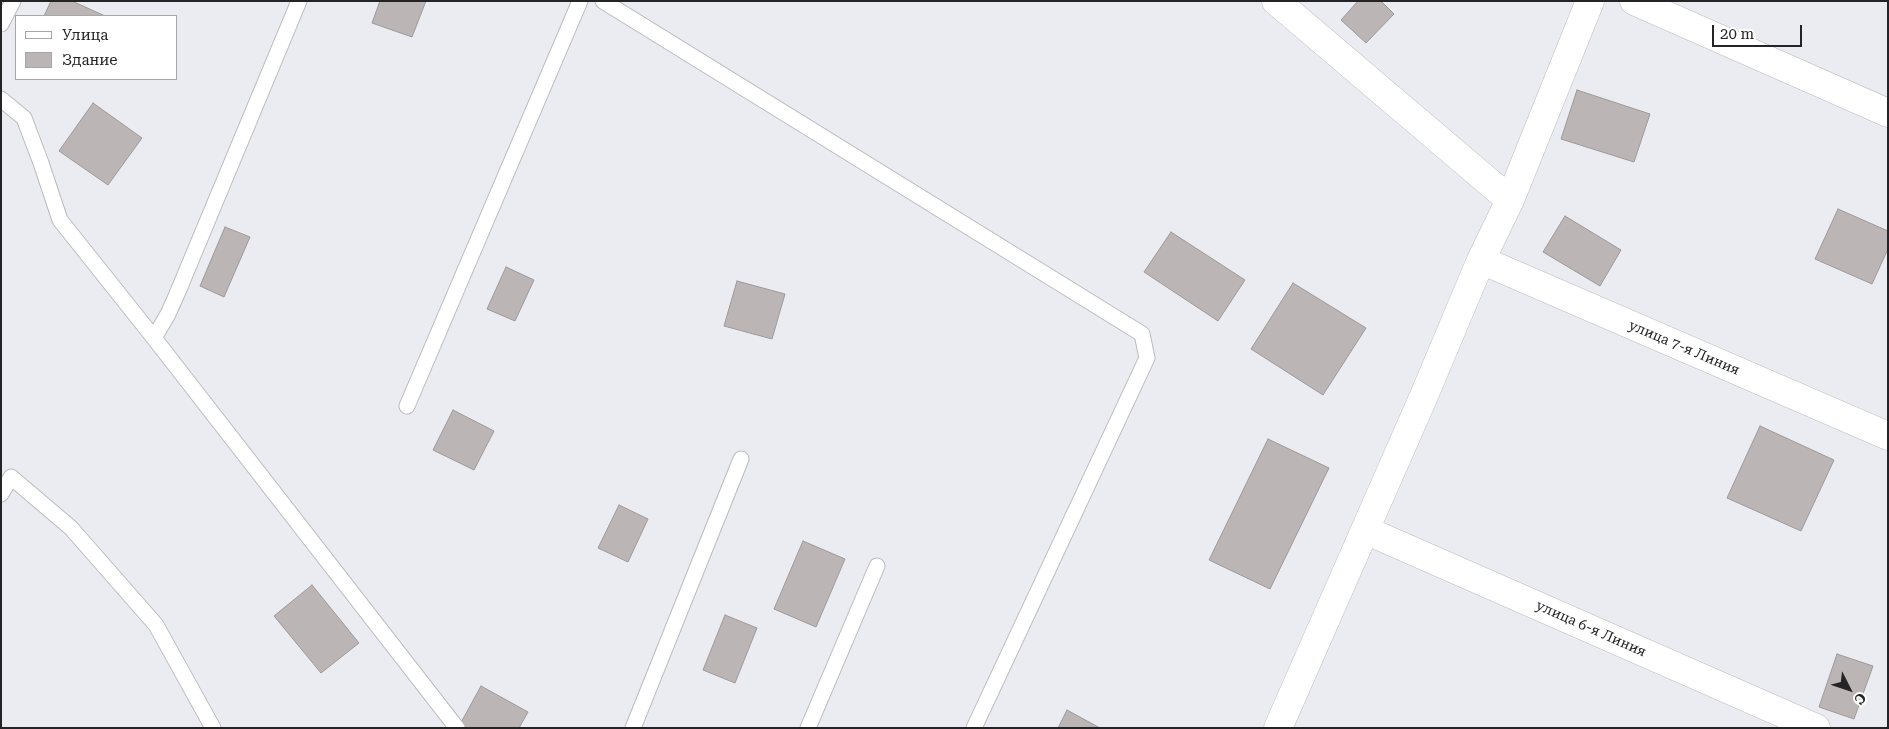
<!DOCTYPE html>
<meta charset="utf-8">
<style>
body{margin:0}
#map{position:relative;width:1889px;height:729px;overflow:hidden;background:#ebecf1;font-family:"Roboto Serif",serif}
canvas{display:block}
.frame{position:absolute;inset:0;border:2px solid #242426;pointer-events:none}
.legend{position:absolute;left:15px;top:15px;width:162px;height:65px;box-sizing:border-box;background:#fff;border:1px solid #a7a7a8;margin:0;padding:6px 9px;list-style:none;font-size:15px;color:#242426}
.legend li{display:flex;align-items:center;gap:10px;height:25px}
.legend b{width:25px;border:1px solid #a7a7a8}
.north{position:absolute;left:1824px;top:664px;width:50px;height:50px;-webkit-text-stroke:4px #fff;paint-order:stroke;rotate:131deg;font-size:14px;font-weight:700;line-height:20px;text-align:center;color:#242426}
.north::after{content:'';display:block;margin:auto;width:18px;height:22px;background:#242426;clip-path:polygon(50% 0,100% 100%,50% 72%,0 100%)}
.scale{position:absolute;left:1712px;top:25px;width:90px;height:22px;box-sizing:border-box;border:2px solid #242426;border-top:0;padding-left:6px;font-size:15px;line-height:18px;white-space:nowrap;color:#242426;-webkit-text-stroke:4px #fff;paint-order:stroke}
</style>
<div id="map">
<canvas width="1889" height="729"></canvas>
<div class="frame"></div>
<ul class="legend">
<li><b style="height:6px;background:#fff"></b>Улица</li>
<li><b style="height:14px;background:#bbb6b5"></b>Здание</li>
</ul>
<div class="north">С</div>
<div class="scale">20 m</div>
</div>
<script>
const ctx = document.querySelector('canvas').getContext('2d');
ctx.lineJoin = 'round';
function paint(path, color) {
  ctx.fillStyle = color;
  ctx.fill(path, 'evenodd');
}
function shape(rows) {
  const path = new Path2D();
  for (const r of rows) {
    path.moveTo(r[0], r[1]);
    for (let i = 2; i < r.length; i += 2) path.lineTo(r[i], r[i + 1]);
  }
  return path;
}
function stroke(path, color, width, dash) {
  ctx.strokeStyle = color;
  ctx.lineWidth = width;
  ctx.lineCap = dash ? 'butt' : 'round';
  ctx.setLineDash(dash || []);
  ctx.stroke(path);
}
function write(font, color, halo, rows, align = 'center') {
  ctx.font = font + ' "Roboto Serif",serif';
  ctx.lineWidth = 5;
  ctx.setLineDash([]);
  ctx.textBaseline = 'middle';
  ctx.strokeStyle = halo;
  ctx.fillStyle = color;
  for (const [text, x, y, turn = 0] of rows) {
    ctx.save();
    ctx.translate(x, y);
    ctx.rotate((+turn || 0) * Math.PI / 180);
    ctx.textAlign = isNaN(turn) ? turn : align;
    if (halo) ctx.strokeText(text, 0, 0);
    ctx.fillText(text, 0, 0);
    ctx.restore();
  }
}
const building = shape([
 [51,1,72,1,105,16,44,16,51,1],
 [380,1,426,1,412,37,372,23,380,1],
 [1358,1,1381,1,1394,14,1366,43,1341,20,1358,1],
 [1577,90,1650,114,1634,162,1561,139,1577,90],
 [93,103,142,138,108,185,59,151,93,103],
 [1838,209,1888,231,1888,249,1872,284,1815,259,1838,209],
 [1565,216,1621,250,1600,286,1543,252,1565,216],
 [225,227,250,237,224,297,200,286,225,227],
 [1171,232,1245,280,1218,321,1144,272,1171,232],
 [506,267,534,280,515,321,487,309,506,267],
 [737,281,785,294,772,339,724,326,737,281],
 [1293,283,1366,328,1323,395,1251,349,1293,283],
 [453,410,494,431,474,470,433,450,453,410],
 [1760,426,1834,460,1801,531,1727,498,1760,426],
 [1268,439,1329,468,1270,589,1209,560,1268,439],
 [619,505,648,519,628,562,598,548,619,505],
 [803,541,845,559,816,627,774,609,803,541],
 [312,585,359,643,321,673,274,616,312,585],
 [725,615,757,628,735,683,703,670,725,615],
 [1837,654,1873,666,1854,719,1819,707,1837,654],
 [481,686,528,712,519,728,458,728,481,686],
 [1067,710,1100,728,1058,728,1067,710]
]);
paint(building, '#bbb6b5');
stroke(building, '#9e9998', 1);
const lane = shape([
 [603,1,1142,334,1147,358,974,728],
 [1,24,13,1],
 [1,99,24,118,41,163,60,220,154,338,457,728],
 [154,338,168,314,177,294,299,1],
 [407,406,580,1],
 [1,494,11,477,71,528,156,625,213,728],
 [633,728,741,459],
 [808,728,877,566]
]);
const street = shape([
 [1276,1,1510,200],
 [1634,1,1888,113],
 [1481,260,1888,436],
 [1365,530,1816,728],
 [1278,728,1423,398,1481,260,1510,200,1590,1]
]);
stroke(lane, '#babbbf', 17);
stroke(street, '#babbbf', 29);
stroke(lane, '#fff', 15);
stroke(street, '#fff', 28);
write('14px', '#242426', '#fff', [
 ["улица 7-я Линия",1684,348,23],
 ["улица 6-я Линия",1591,629,24]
]);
</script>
